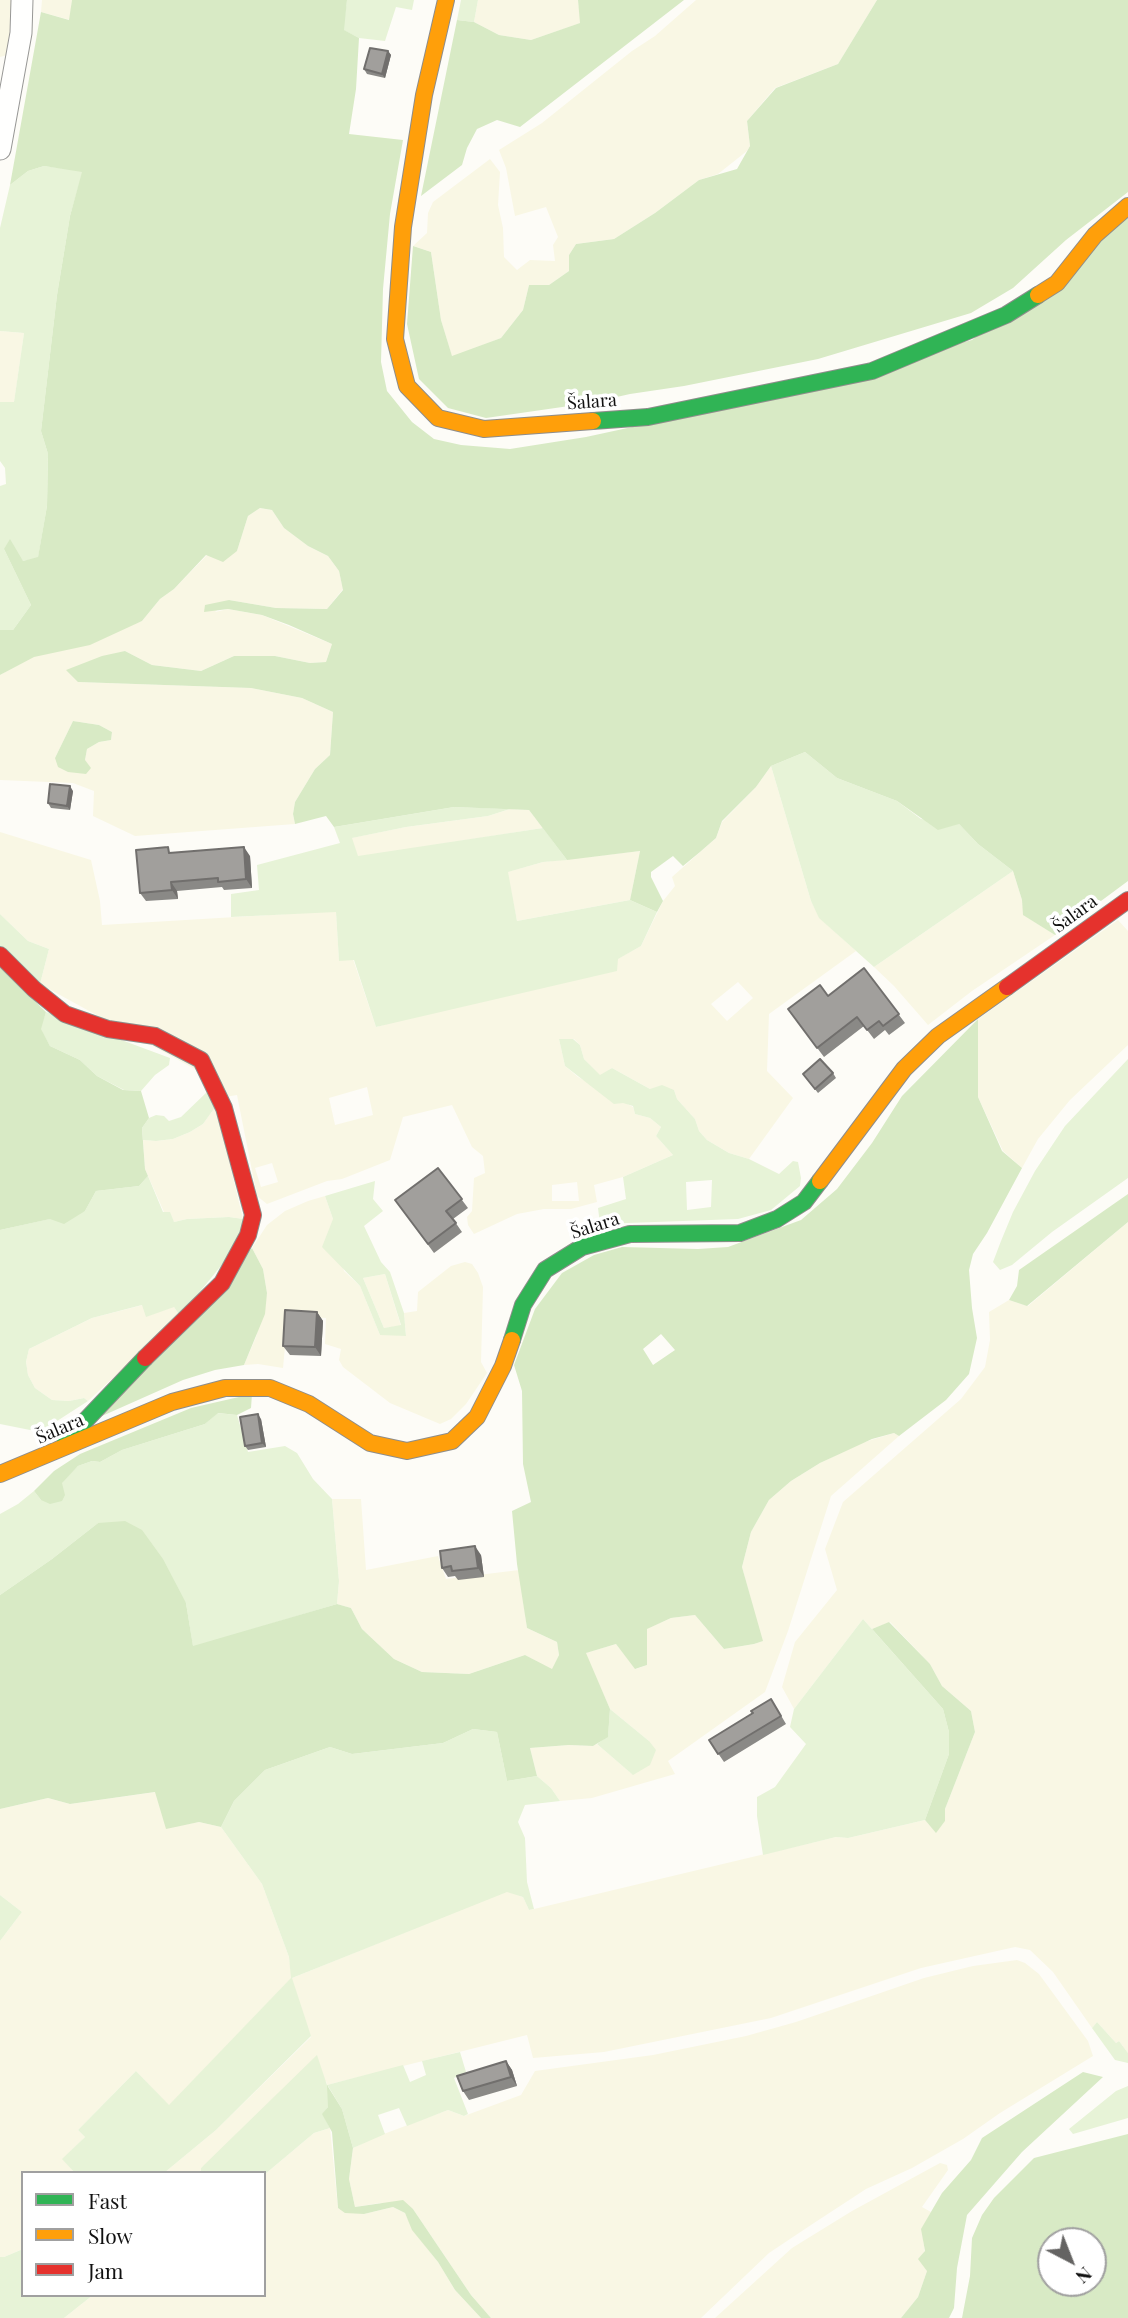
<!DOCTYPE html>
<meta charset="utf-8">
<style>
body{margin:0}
#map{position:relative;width:1128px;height:2318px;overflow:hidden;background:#fdfcf7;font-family:"Playfair Display",serif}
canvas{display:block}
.legend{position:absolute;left:21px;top:2171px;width:245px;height:126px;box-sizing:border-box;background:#fff;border:2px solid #a0a0a0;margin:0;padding:9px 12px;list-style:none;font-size:21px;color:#111}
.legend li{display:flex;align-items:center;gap:14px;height:35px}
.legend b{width:35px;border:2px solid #a0a0a0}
.north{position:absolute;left:1037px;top:2227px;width:70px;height:70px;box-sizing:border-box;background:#fff;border:2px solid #a0a0a0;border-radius:50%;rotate:138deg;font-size:19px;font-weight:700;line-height:28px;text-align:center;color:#111}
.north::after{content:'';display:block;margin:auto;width:24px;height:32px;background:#646362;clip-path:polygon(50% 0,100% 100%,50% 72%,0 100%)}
</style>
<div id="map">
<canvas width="1128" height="2318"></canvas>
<ul class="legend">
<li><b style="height:9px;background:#30b455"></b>Fast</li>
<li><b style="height:9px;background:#ff9f0a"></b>Slow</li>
<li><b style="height:9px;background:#e5322d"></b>Jam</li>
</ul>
<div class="north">N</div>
</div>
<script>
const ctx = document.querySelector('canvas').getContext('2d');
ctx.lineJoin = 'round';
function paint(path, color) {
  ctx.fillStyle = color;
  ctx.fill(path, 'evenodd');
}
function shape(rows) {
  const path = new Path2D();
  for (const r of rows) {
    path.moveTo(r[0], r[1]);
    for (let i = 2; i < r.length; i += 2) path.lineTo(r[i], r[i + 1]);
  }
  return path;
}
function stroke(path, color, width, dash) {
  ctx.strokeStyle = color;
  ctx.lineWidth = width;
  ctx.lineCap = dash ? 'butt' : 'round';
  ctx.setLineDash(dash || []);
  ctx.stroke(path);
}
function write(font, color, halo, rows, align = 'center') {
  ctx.font = font + ' "Playfair Display",serif';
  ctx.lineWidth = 7;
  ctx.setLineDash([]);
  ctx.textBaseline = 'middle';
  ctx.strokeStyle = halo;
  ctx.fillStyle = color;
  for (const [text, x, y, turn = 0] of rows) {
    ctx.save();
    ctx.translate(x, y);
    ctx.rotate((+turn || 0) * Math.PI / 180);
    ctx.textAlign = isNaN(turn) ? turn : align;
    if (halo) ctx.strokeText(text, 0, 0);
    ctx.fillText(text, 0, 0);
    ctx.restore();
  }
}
paint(shape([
 [0,0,12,0,21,51,0,57],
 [42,0,72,0,70,20,41,12],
 [478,0,578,0,581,23,531,40,499,35,474,22],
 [696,0,877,0,838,64,775,88,747,121,750,146,747,151,718,174,699,180,655,213,614,239,576,244,569,255,569,271,549,285,529,285,523,310,501,338,452,357,441,320,431,252,413,246,427,233,428,213,433,202,490,159,500,172,498,205,503,228,504,257,517,270,530,260,555,261,553,245,558,237,546,207,515,216,506,168,499,150,542,123,632,51,655,36],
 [0,331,24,333,14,403,0,402],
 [260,508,272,510,284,528,308,546,328,556,339,571,343,589,327,609,276,608,229,600,215,612,228,609,262,615,332,644,326,662,310,663,275,656,234,656,201,671,152,665,125,651,78,682,251,688,302,698,333,712,330,755,315,769,295,802,293,814,295,824,135,836,93,816,94,791,73,783,0,780,0,675,34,656,142,621,160,599,174,589,207,555,237,551,248,516],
 [73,721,99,725,112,732,111,740,99,742,87,749,85,760,55,758],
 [771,766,811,901,820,918,856,951,769,1014,767,1071,793,1098,749,1159,729,1153,707,1140,699,1131,695,1119,677,1099,674,1090,650,1089,612,1068,600,1076,584,1059,580,1045,574,1039,559,1039,565,1066,578,1077,633,1107,635,1114,650,1118,661,1127,656,1136,673,1155,623,1177,594,1185,597,1202,571,1209,544,1209,517,1214,474,1234,468,1225,467,1217,472,1211,474,1178,485,1173,483,1156,472,1147,452,1105,403,1117,390,1160,342,1179,327,1181,267,1204,257,1196,237,1095,225,1097,222,1084,40,984,49,949,28,941,0,914,0,832,91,860,100,901,102,925,336,911,339,960,353,959,376,1027,617,959,641,946,663,901,675,886,672,877,716,838,722,822,756,787],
 [738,982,753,998,727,1021,711,1004],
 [367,1087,373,1115,335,1125,329,1098],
 [272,1163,278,1182,261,1187,255,1168],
 [577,1182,579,1201,552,1201,552,1185],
 [510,809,529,810,543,828,358,857,351,838,406,827,488,816],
 [640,851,630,900,517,921,507,872,543,862],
 [1013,871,1022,900,1024,915,1055,935,972,991,928,1025,894,986,874,967],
 [1118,920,1128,931,1128,1045,1070,1100,1038,1139,1022,1168,1003,1151,978,1097,978,1019],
 [216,1106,243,1219,229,1217,187,1219,174,1222,164,1212,145,1169,143,1140,156,1141,173,1139,190,1132,203,1124],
 [325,1196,333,1219,344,1271,360,1286,380,1335,406,1335,404,1313,417,1311,418,1292,451,1266,465,1262,472,1264,478,1273,483,1287,481,1362,487,1373,466,1404,451,1419,440,1424,390,1403,343,1367,339,1360,341,1349,325,1344,326,1318,288,1315,283,1368,258,1364,244,1365,256,1337,267,1293,263,1269,252,1248,267,1225,285,1211,308,1201],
 [1128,1222,1128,2053,1119,2041,1116,2043,1097,2022,1092,2028,1053,1972,1030,1950,1015,1947,921,1968,771,2018,604,2052,533,2058,527,2035,327,2085,326,2081,201,2168,201,2173,164,2173,216,2130,311,2037,291,1979,169,2106,136,2071,78,2130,85,2137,63,2159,75,2173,23,2173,23,2249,4,2257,0,2257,0,1941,22,1912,0,1895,0,1809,48,1798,70,1804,156,1792,172,1827,199,1822,221,1827,262,1884,289,1957,292,1978,507,1891,523,1897,529,1910,534,1909,836,1837,848,1838,925,1820,936,1832,945,1821,945,1809,975,1732,971,1711,942,1686,930,1664,890,1622,872,1629,863,1619,794,1709,782,1687,795,1642,837,1590,825,1549,843,1502,961,1399,985,1367,990,1340,989,1312,1009,1300,1028,1306],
 [385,1274,401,1326,384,1328,363,1278],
 [143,1305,174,1307,180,1316,88,1401,84,1398,69,1401,52,1400,35,1388,28,1375,26,1362,29,1349,92,1318],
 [894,1433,899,1436,831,1496,788,1631,765,1692,668,1761,675,1774,592,1798,560,1801,551,1788,537,1776,530,1748,569,1745,592,1746,597,1744,632,1774,649,1741,610,1709,585,1653,616,1644,636,1669,647,1665,646,1629,671,1618,695,1615,724,1649,754,1644,762,1641,742,1567,751,1532,769,1500,791,1481,820,1463,858,1444],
 [332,1499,361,1499,366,1570,438,1556,446,1579,519,1570,527,1628,557,1642,559,1655,552,1670,525,1655,469,1674,422,1672,394,1659,362,1629,351,1608,337,1604,339,1581],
 [1017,1960,1025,1963,1039,1974,1088,2041,1093,2056,1000,2113,963,2139,912,2168,866,2189,814,2223,769,2253,701,2318,491,2318,471,2295,413,2209,380,2203,355,2207,349,2179,353,2148,373,2138,448,2110,464,2116,521,2095,535,2071,653,2055,746,2036,796,2022,924,1978,973,1966],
 [330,2128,338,2208,364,2214,393,2207,405,2213,413,2230,438,2262,455,2290,481,2318,64,2318,93,2295,264,2295,264,2175,314,2133],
 [940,2163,947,2165,948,2170,922,2207,931,2212,922,2229,927,2271,918,2297,901,2318,715,2318,792,2248,852,2211]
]), '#f9f7e4');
paint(shape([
 [347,0,414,0,412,10,396,7,385,41,359,38,343,30],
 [461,0,478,0,474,22,457,20],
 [44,166,83,171,70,216,57,295,41,431,48,454,47,506,38,558,23,561,4,549,31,605,13,630,0,630,0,486,6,484,5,468,0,461,0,402,14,402,24,333,0,331,0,228,10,185,28,171],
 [805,752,837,778,897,801,921,819,959,824,978,844,1013,871,874,967,819,918,811,901,771,766],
 [454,807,510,809,488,816,406,827,352,838,358,856,543,828,567,860,543,862,508,872,517,921,630,900,657,912,641,946,618,959,617,971,376,1027,354,960,339,961,336,912,231,917,231,894,259,890,257,865,340,843,334,827],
 [0,914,28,941,49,949,40,984,0,946],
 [46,1012,170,1058,169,1065,155,1075,141,1091,124,1090,97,1076,80,1060,50,1046,40,1029],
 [559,1039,573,1039,580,1045,584,1059,600,1075,612,1068,650,1089,662,1085,674,1090,677,1099,695,1119,699,1131,707,1140,729,1153,749,1159,779,1174,793,1161,798,1162,801,1178,800,1186,771,1210,738,1219,600,1224,598,1208,626,1199,623,1177,673,1155,656,1136,661,1127,650,1118,635,1114,633,1106,623,1103,614,1104,565,1066],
 [712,1180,711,1207,687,1210,686,1182],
 [1128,1059,1128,1178,1052,1232,1012,1265,1000,1270,993,1262,1001,1241,1013,1212,1035,1171,1065,1126],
 [208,1091,216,1106,203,1124,190,1132,173,1139,156,1141,143,1140,142,1128,149,1118,156,1115,164,1116,169,1121,181,1117],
 [148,1176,163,1212,170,1212,174,1222,187,1219,229,1217,243,1219,238,1245,180,1316,174,1307,146,1317,142,1305,92,1318,29,1349,26,1362,28,1375,35,1388,52,1400,69,1401,84,1398,88,1401,40,1432,0,1424,0,1230,85,1211,96,1191,139,1186],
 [375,1181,373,1199,383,1211,364,1226,381,1262,390,1272,404,1313,406,1336,380,1335,360,1286,322,1247,333,1219,325,1196],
 [385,1274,401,1325,384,1328,363,1278],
 [217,1413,237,1415,248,1452,285,1446,297,1453,313,1479,332,1499,339,1581,337,1604,193,1647,186,1603,98,1523,52,1559,0,1595,0,1514,18,1504,34,1491,41,1500,78,1466,92,1461,100,1462,122,1450,205,1424],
 [863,1619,943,1709,949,1732,949,1754,925,1820,848,1838,836,1837,763,1855,757,1816,757,1797,775,1787,806,1744,790,1727,794,1709],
 [610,1709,649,1741,656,1750,650,1765,633,1775,597,1744,608,1736],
 [473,1729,497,1732,507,1781,537,1776,551,1788,560,1801,525,1805,518,1822,525,1838,527,1882,534,1909,529,1910,523,1897,507,1892,292,1978,311,2036,216,2130,164,2173,75,2173,62,2159,85,2137,78,2130,136,2071,169,2105,291,1978,289,1957,262,1884,221,1827,234,1801,265,1770,330,1747,352,1754,443,1743],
 [0,1895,22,1912,0,1941],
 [1097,2022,1116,2043,1119,2041,1128,2053,1128,2063,1115,2060,1092,2028],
 [460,2052,466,2072,454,2078,468,2114,464,2116,448,2110,407,2126,399,2108,378,2115,385,2134,353,2148,342,2109,328,2086,328,2107,323,2114,330,2128,314,2133,264,2175,264,2173,201,2173,201,2168,317,2055,327,2085,403,2065,410,2082,426,2075,422,2061],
 [1128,2086,1128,2118,1073,2134,1069,2129,1116,2091],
 [23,2249,23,2295,93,2295,64,2318,0,2318,0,2257,4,2257]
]), '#e7f3d7');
paint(shape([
 [72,0,347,0,344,30,359,38,356,89,349,134,403,140,390,214,383,289,381,362,387,391,412,422,434,439,461,445,510,449,586,437,646,424,972,340,1128,216,1128,881,1055,935,1023,915,1022,900,1013,871,978,844,959,824,938,830,897,801,837,778,805,752,771,766,756,787,722,821,716,838,700,852,683,866,673,856,651,872,651,877,663,901,657,912,630,900,640,851,567,860,529,810,454,807,334,827,326,816,295,824,293,814,295,802,315,769,330,755,333,712,302,698,251,688,78,682,66,670,102,656,125,651,152,665,201,671,234,656,275,656,310,663,326,662,332,644,289,625,262,615,228,609,204,612,205,605,229,600,276,608,327,609,343,590,339,571,328,556,308,546,284,528,272,510,260,508,248,516,237,551,223,562,206,555,174,589,160,599,142,621,90,645,34,657,0,675,0,630,13,630,31,605,4,549,10,539,23,561,38,557,47,506,48,454,41,431,57,295,70,216,82,172,44,166,28,171,10,185,41,12,69,20],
 [578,0,684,0,520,127,497,120,477,129,467,148,462,165,421,196,457,20,474,22,499,35,531,40,580,23],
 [877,0,1128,0,1128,192,1066,240,1013,288,971,313,818,359,684,386,630,394,590,403,486,418,448,408,419,379,407,324,413,246,431,252,441,320,452,356,501,338,523,310,529,285,549,285,569,271,569,255,576,244,614,239,655,213,699,180,737,169,750,146,747,121,776,88,838,64],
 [73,721,99,725,112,732,111,740,99,742,87,749,85,760,91,768,86,774,68,772,58,767,55,758],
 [0,967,46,1012,41,1029,50,1046,80,1060,97,1076,123,1090,141,1091,149,1118,142,1128,145,1169,148,1176,139,1186,96,1191,85,1211,64,1224,50,1219,0,1230],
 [978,1019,978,1097,1002,1151,1022,1168,987,1233,973,1254,969,1270,972,1308,977,1338,969,1374,946,1400,899,1436,894,1433,872,1439,820,1463,791,1481,769,1500,751,1532,742,1567,763,1641,754,1644,724,1649,695,1615,671,1618,647,1629,647,1665,635,1669,616,1644,586,1653,610,1709,608,1737,593,1746,569,1745,530,1748,537,1776,507,1781,497,1732,473,1729,443,1743,352,1754,330,1747,265,1770,234,1801,221,1827,199,1822,166,1829,155,1792,70,1804,48,1798,0,1809,0,1595,52,1559,98,1523,125,1521,142,1530,163,1559,186,1603,193,1646,337,1604,351,1608,362,1629,394,1659,422,1672,469,1674,525,1655,552,1669,559,1655,557,1642,527,1628,517,1564,512,1511,531,1502,523,1464,522,1391,514,1365,535,1309,562,1273,594,1255,622,1247,698,1249,728,1247,801,1220,837,1189,872,1143,902,1096],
 [661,1334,675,1350,653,1365,643,1349],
 [1128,1194,1128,1222,1027,1306,1009,1300,1017,1286,1019,1270],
 [252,1248,263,1269,267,1293,265,1314,244,1365,215,1370,183,1380,93,1420],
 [252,1394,251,1408,237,1415,218,1413,205,1424,122,1450,100,1462,92,1461,78,1466,62,1483,65,1495,62,1501,50,1504,41,1500,34,1491,54,1471,80,1454,191,1408],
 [889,1622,930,1664,942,1686,971,1711,975,1732,945,1809,945,1821,936,1833,925,1820,949,1754,949,1732,943,1709,872,1629],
 [1083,2072,1103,2077,1022,2152,967,2215,957,2268,954,2308,949,2318,901,2318,918,2297,927,2271,918,2259,925,2251,921,2229,942,2193,971,2160,982,2138],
 [327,2085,342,2109,353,2148,349,2179,355,2207,403,2200,413,2209,471,2295,491,2318,481,2318,455,2290,438,2262,412,2230,405,2213,393,2207,364,2214,345,2213,338,2208,332,2132,322,2114,328,2107],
 [1128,2134,1128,2318,962,2318,970,2276,972,2238,982,2215,994,2198,1034,2158],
 [1051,2241,1093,2241,1093,2283,1051,2283]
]), '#d8eac5');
const street = shape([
 [0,149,21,33,22,0]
]);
const fast = shape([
 [593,421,648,417,872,371,1006,315,1038,295],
 [512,1340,523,1305,545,1270,582,1247,630,1234,740,1233,777,1219,804,1202,820,1181],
 [65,1442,145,1358]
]);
const slow = shape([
 [446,0,424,95,403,227,395,339,407,386,438,418,484,429,593,421],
 [1038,295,1057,283,1095,235,1128,206],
 [820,1181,904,1069,938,1036,1007,987],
 [0,1474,172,1402,225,1388,270,1388,309,1404,370,1443,407,1451,452,1441,477,1417,503,1366,512,1340]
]);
const jam = shape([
 [0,955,34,989,65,1014,108,1029,155,1036,201,1060,224,1108,253,1215,248,1235,222,1283,145,1358],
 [1007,987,1128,900]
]);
stroke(street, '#979795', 23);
stroke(fast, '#8e8d8b', 18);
stroke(slow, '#8e8d8b', 18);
stroke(jam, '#8e8d8b', 18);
stroke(street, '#fffffe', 21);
stroke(fast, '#30b455', 16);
stroke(slow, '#ff9f0a', 16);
stroke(jam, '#e5322d', 16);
paint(shape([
 [388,51,391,55,385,78,367,74,364,69],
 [73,791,70,810,51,808,48,803],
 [172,853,250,856,252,888,224,890,222,887,177,891,178,899,146,901,140,893],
 [864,968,905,1023,889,1035,885,1030,874,1039,864,1026,824,1057,788,1009,828,996],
 [833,1073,836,1078,818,1093,803,1074],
 [438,1168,468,1208,453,1219,462,1232,434,1253,395,1200],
 [317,1312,323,1321,321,1356,290,1355,283,1346],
 [261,1419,266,1447,248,1450,245,1446],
 [481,1555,484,1577,458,1580,455,1576,448,1577,442,1568],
 [776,1707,786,1724,724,1762,709,1740],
 [506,2061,512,2070,517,2086,469,2100,463,2091]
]), '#8a8986');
paint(shape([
 [388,51,391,55,385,78,382,74],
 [70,786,73,791,70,810,67,806],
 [244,847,250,856,252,888,246,879],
 [171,882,177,891,178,899,172,890],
 [317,1312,323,1321,321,1356,315,1347],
 [258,1414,261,1419,266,1447,262,1443],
 [475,1546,481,1555,484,1577,478,1568],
 [506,2061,512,2070,517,2086,511,2077]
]), '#716f6d');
const building = shape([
 [370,48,388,51,382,74,364,69,370,48],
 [50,784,70,786,67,806,48,803,50,784],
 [168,847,169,853,244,847,246,879,218,882,218,878,171,882,172,890,140,893,136,850,168,847],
 [864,968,899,1014,883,1026,879,1021,867,1030,857,1017,817,1048,788,1009,820,985,828,996,864,968],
 [820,1059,833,1073,815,1089,803,1074,820,1059],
 [438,1168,462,1199,446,1211,456,1223,428,1244,395,1200,438,1168],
 [285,1310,317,1312,315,1347,283,1346,285,1310],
 [258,1414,262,1443,245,1446,240,1417,258,1414],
 [475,1546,478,1568,452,1571,451,1566,442,1568,440,1551,475,1546],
 [771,1699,781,1716,718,1754,709,1740,753,1713,751,1711,771,1699],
 [506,2061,511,2077,463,2091,457,2076,506,2061]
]);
paint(building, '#a19f9c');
stroke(building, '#716f6d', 2);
write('18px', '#111', '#fff', [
 ["Šalara",592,402,-4],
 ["Šalara",1075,914,-36],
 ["Šalara",595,1226,-18],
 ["Šalara",60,1429,-23]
]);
</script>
